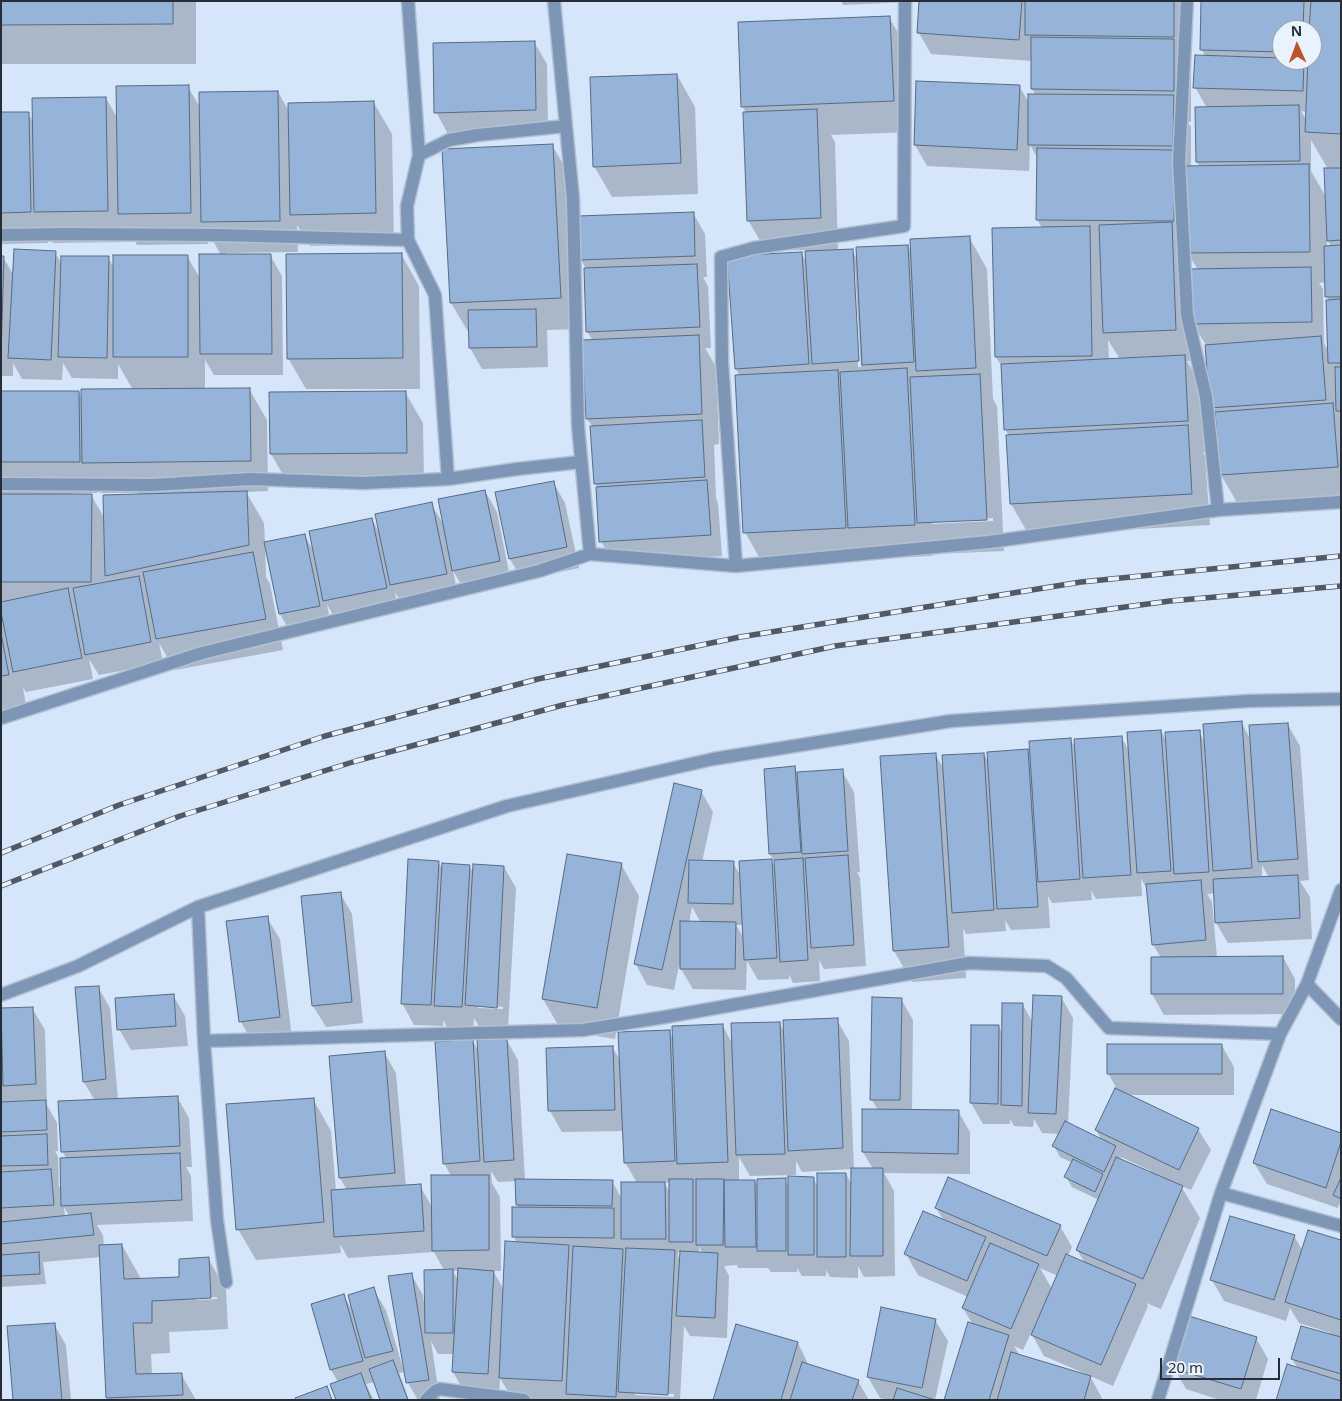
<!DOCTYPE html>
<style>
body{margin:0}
#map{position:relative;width:1342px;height:1401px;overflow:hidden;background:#d5e5fa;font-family:"Noto Sans",sans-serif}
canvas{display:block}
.frame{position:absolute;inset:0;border:2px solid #262d37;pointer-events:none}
.north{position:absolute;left:1272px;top:20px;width:50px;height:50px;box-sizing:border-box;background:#eaf2fc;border:1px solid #9ca3ad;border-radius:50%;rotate:358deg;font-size:14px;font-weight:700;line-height:20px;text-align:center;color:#262d37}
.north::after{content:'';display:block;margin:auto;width:18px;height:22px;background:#bc552b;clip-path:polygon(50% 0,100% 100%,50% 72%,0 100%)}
.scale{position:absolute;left:1160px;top:1358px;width:120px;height:22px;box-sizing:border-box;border:2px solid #262d37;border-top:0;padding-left:6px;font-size:15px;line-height:18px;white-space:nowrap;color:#262d37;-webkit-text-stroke:4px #eaf2fc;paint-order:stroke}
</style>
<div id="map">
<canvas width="1342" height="1401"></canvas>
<div class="frame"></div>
<div class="north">N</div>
<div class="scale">20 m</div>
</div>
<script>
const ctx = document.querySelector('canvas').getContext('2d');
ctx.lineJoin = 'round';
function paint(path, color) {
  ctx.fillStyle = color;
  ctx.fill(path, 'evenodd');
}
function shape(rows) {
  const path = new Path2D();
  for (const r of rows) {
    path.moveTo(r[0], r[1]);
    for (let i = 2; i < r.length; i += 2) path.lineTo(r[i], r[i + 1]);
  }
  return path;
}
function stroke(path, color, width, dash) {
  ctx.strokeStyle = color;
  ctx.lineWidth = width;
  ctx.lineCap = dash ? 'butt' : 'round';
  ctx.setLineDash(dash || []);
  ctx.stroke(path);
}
paint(shape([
 [1,1,196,1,196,64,1,64],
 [841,1,907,1,907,2,843,5],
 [921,1,1183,1,1192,17,1191,68,1189,68,1191,71,1191,122,1188,122,1191,127,1191,167,1200,167,1197,162,1207,108,1195,87,1205,56,1202,50,1203,1,1341,1,1341,499,1239,506,1221,475,1217,419,1211,408,1206,345,1192,322,1193,361,1187,361,1202,387,1205,452,1203,452,1205,457,1210,525,1029,535,1011,504,1009,436,1005,429,1002,367,996,357,1042,228,1037,219,1038,159,1030,145,1029,171,927,166,915,145,1019,86,1030,104,1036,95,1032,89,1032,61,931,54,919,33],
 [1282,30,1312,30,1312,60,1282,60],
 [1301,111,1307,112,1307,121],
 [1311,140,1328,169,1326,197,1311,171],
 [1327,238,1331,247,1327,247],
 [1189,255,1198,270,1190,270],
 [1326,282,1327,297,1329,301,1329,353,1324,343,1323,289,1319,283],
 [1108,340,1120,359,1109,360],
 [889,17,907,49,911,132,831,135,835,142,838,251,852,250,858,261,908,246,912,254,969,237,987,269,993,399,997,406,1004,551,936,554,932,547,932,556,763,564,745,532,740,376,736,369,801,253,807,263,806,250,766,251,748,220,746,113,743,107,739,23],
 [853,270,855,270,861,367,858,367],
 [993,518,993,521,932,524,932,521],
 [534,42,547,64,548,131,448,134,436,112],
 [677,75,695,107,698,194,612,197,594,166],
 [188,87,200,107,278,92,290,113,374,103,392,134,394,244,310,246,297,225,298,252,226,253,226,255,270,255,282,276,283,375,214,375,205,360,205,390,249,389,267,420,268,491,246,492,264,523,265,543,305,536,314,552,372,519,380,534,431,504,444,525,485,491,497,512,511,582,466,592,453,571,458,595,403,606,395,592,398,609,337,622,327,604,331,627,292,635,280,614,266,545,265,545,266,577,270,584,283,650,175,670,159,643,163,663,99,675,89,659,93,679,26,692,23,687,26,706,1,710,1,393,79,392,82,399,133,390,118,364,118,379,72,378,63,363,62,380,22,379,13,363,13,376,1,376,1,257,3,257,14,276,55,253,62,264,108,257,114,268,187,256,201,280,221,255,208,232,208,244,137,245,125,225,126,242,53,243,48,234,48,243,1,244,1,113,28,113,33,122,106,98,118,119],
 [97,487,101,493,138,493,138,495,105,519,91,495,73,495,73,493,97,493],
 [552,145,570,176,578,329,547,330,548,367,482,369,470,348,470,335,451,303],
 [693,213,705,234,707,277,703,277,708,286,711,348,705,348,716,367,719,444,714,445,716,498,718,503,722,556,613,563,601,541,598,488,595,484,593,427,587,419,593,341,587,331,586,269,581,259],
 [401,254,419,286,420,389,306,389,288,358],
 [405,392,423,423,424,483,289,485,271,454],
 [553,482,565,503,579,568,522,580,510,559],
 [1241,722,1251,740,1288,725,1300,746,1309,880,1300,881,1310,897,1312,939,1228,943,1215,921,1215,893,1207,894,1212,902,1217,958,1283,957,1295,979,1295,1014,1164,1015,1152,994,1161,958,1153,944,1148,890,1141,879,1142,896,1096,899,1091,890,1092,900,1052,903,1048,896,1050,928,1011,930,1005,920,1006,931,966,934,963,928,966,978,912,982,894,951,935,754,944,769,984,754,989,764,1028,750,1032,757,1070,739,1076,749,1121,737,1130,752,1161,731,1167,742,1199,732,1205,742],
 [1262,865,1269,878,1262,878],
 [795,768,798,774,842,771,854,792,860,872,857,872,860,878,866,966,824,969,819,960,820,981,793,983,789,974,789,979,758,980,747,961,746,990,693,989,679,966,674,990,647,985,635,963,701,791,713,812,702,862,733,863,741,876,771,861,776,868,775,862,770,854],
 [692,907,701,923,689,923],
 [736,925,744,925,745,940],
 [438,862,443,870,469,866,474,874,504,867,516,888,508,1028,479,1026,474,1018,473,1028,447,1027,443,1020,443,1026,414,1025,402,1003],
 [478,1005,503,1007,503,1009,478,1008],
 [621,864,639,896,615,1039,561,1030,543,999],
 [340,893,352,914,363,1023,326,1027,313,1006],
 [267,918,280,939,292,1038,253,1043,241,1022],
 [98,987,110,1008,118,1100,177,1097,189,1118,192,1167,186,1167,191,1176,193,1221,97,1225,103,1235,104,1246,122,1245,140,1277,140,1280,181,1278,208,1258,226,1290,228,1329,169,1332,170,1353,151,1354,152,1375,181,1374,196,1400,108,1400,101,1257,43,1262,46,1284,1,1287,1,1022,3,1024,32,1008,45,1030,47,1105,57,1123,58,1151,55,1151,58,1157,59,1186,62,1190,67,1159,62,1151,95,1101,84,1082],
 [64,1207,69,1216,65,1217],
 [217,1297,217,1299,196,1300,196,1298],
 [173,995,185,1016,188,1046,131,1050,119,1029],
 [1061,997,1073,1018,1068,1124,1102,1141,1096,1130,1118,1091,1108,1073,1222,1046,1234,1067,1234,1095,1126,1095,1198,1129,1211,1150,1191,1190,1181,1186,1200,1218,1161,1309,1146,1303,1148,1306,1113,1386,1090,1376,1103,1400,945,1400,973,1325,963,1308,968,1297,918,1275,906,1254,944,1221,936,1208,1060,1226,1072,1247,1068,1256,1085,1263,1077,1250,1099,1200,1072,1187,1066,1177,1073,1163,1060,1157,1054,1146,1060,1134,1042,1133,1034,1119,1033,1127,1014,1126,1010,1119,1010,1124,983,1124,971,1103,999,1027,1003,1035,1023,1005,1033,1023],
 [1121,1157,1151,1171,1150,1173,1120,1161],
 [1040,1268,1058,1276,1052,1289],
 [1031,1333,1044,1356,1086,1374,1085,1376,1020,1356,1014,1346,1023,1350],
 [901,999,913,1020,912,1111,958,1111,970,1132,970,1174,884,1173,894,1191,895,1276,864,1277,858,1266,858,1278,830,1277,826,1270,826,1276,802,1276,797,1268,797,1272,771,1272,768,1268,738,1268,737,1265,724,1266,729,1276,727,1338,690,1336,684,1326,680,1400,513,1400,500,1378,499,1395,465,1393,453,1372,454,1354,438,1354,431,1341,440,1400,418,1400,408,1383,411,1274,423,1295,424,1302,426,1302,444,1270,434,1252,348,1258,340,1244,341,1253,256,1260,238,1229,313,1099,331,1131,336,1191,347,1190,340,1178,384,1052,396,1073,406,1187,420,1186,432,1207,451,1176,444,1163,472,1040,479,1052,506,1039,518,1060,525,1180,612,1181,622,1199,637,1183,625,1162,624,1131,562,1132,550,1111,612,1047,621,1061,669,1032,674,1040,723,1026,733,1045,779,1023,785,1033,837,1020,849,1041,854,1169,873,1169,863,1152,878,1110,872,1100],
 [739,1157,750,1176,796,1175,796,1161,802,1172,852,1169,852,1185,846,1174,818,1187,813,1178,789,1187,785,1180,758,1188,755,1181,739,1182],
 [491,1171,498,1182,517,1181,517,1205,519,1209,513,1236,518,1243,504,1290,493,1271,501,1271,500,1197,492,1183],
 [670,1182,670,1192,664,1183],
 [699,1247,703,1254,699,1254],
 [678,1252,681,1252,681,1262,678,1256],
 [453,1271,459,1271,459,1282],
 [635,1392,674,1394,674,1397,635,1395],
 [1341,1135,1341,1207,1339,1204,1338,1208,1267,1184,1254,1163],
 [1294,1236,1303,1251,1341,1241,1341,1400,1298,1369,1292,1359,1330,1336,1331,1333,1299,1323,1290,1308,1286,1321,1224,1301,1212,1280],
 [373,1289,386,1310,404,1372,399,1373,409,1400,381,1400,375,1382,366,1384,374,1400,337,1400,338,1382,331,1370,312,1304,343,1295,353,1311],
 [935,1320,948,1341,935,1400,889,1400,880,1398,868,1377],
 [54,1324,66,1345,71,1400,15,1400],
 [1256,1338,1268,1359,1256,1400,1220,1400,1186,1389,1174,1368],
 [798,1343,809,1366,858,1381,869,1400,715,1400]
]), '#0003');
const building = shape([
 [1,1,173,1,173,24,1,25,1,1],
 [919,1,1022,1,1019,40,917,33,919,1],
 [1025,1,1174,1,1174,37,1025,35,1025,1],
 [1201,1,1304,1,1303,30,1282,30,1282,52,1200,50,1201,1],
 [1311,1,1341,1,1341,134,1305,132,1308,60,1312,60,1312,30,1309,30,1311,1],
 [890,16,894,101,741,107,738,22,890,16],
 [1031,37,1174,39,1174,91,1031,89,1031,37],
 [535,41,536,110,434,113,433,43,535,41],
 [1195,55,1282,58,1282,60,1304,60,1303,91,1193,88,1195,55],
 [677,74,681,163,593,167,590,77,677,74],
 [916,81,1020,85,1017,150,914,145,916,81],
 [189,85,191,213,118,214,116,86,189,85],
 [278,91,280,221,201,222,199,92,278,91],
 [1028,94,1174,95,1173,146,1028,145,1028,94],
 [106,97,108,211,34,212,32,98,106,97],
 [374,101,376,213,290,215,288,103,374,101],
 [1299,105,1300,161,1196,162,1195,107,1299,105],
 [817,109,821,218,747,221,743,112,817,109],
 [1,112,29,112,31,212,1,213,1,112],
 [553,144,561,298,450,303,442,149,553,144],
 [1037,148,1175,150,1174,221,1036,220,1037,148],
 [1309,164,1310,252,1187,253,1186,166,1309,164],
 [1324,168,1341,168,1341,240,1327,241,1324,168],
 [694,212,695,256,579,260,577,216,694,212],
 [1172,222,1176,330,1103,333,1099,225,1172,222],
 [1090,226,1092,356,995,357,992,228,1090,226],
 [970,236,976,368,916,371,910,239,970,236],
 [908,245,914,362,862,365,856,247,908,245],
 [1341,245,1341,297,1325,297,1324,246,1341,245],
 [14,249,56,251,51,360,8,358,14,249],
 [853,249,859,361,812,364,805,251,853,249],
 [802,252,809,364,735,369,727,256,802,252],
 [402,253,403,358,287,359,286,254,402,253],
 [199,254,271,254,272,354,200,354,199,254],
 [113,255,188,255,188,357,113,357,113,255],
 [1,256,4,256,1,355,1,256],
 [61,256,109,256,107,358,58,357,61,256],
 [697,264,700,327,586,332,584,268,697,264],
 [1311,267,1312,322,1192,324,1190,269,1311,267],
 [1341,299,1341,363,1328,363,1326,300,1341,299],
 [536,309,537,347,469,348,468,310,536,309],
 [699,335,702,414,586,419,582,340,699,335],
 [1321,336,1326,400,1210,408,1205,345,1321,336],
 [1185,355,1188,421,1004,430,1001,364,1185,355],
 [1335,367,1341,367,1341,411,1336,411,1335,367],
 [907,368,915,525,848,528,840,372,907,368],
 [838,370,846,528,743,533,735,375,838,370],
 [980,374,987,520,917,523,910,377,980,374],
 [250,388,251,461,82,463,81,389,250,388],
 [1,391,79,391,80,462,1,462,1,391],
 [406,391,407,453,270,454,269,392,406,391],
 [1333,403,1338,467,1220,475,1215,412,1333,403],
 [702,420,705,477,594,484,590,426,702,420],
 [1188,425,1192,494,1010,504,1006,435,1188,425],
 [707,480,711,535,599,542,596,487,707,480],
 [554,481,567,547,509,559,495,492,554,481],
 [485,490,500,561,452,571,438,499,485,490],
 [247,491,249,545,105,576,103,495,247,491],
 [1,494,92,494,91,582,1,582,1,494],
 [432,502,447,574,390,585,375,514,432,502],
 [372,518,387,588,323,601,309,531,372,518],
 [305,534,320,606,279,614,264,542,305,534],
 [253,552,266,619,156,639,143,572,253,552],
 [139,576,151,642,85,655,73,588,139,576],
 [68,588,82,658,13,672,1,612,1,602,68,588],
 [1,633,9,675,1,676,1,633],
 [1242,721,1252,868,1213,871,1203,724,1242,721],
 [1288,723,1298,859,1258,862,1249,725,1288,723],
 [1161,730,1171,871,1137,873,1127,732,1161,730],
 [1200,730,1209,872,1174,874,1165,732,1200,730],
 [1122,736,1131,875,1083,878,1074,739,1122,736],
 [1071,738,1080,879,1038,882,1029,741,1071,738],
 [1028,749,1038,907,997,909,987,752,1028,749],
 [936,753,949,947,893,951,880,756,936,753],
 [984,753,994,910,952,913,942,755,984,753],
 [795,766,801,852,769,854,764,769,795,766],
 [843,769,848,851,802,854,797,772,843,769],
 [674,783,702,790,662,970,634,964,674,783],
 [567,854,622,863,597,1008,542,999,567,854],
 [848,855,854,945,811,948,805,858,848,855],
 [803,858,808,960,780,962,774,860,803,858],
 [408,859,439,861,431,1005,401,1004,408,859],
 [772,859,777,958,744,960,739,861,772,859],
 [689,860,734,861,733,904,688,903,689,860],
 [442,863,470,865,462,1007,434,1006,442,863],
 [473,864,504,866,497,1008,465,1005,473,864],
 [1298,875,1300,918,1215,923,1213,879,1298,875],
 [1201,880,1206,940,1152,945,1146,884,1201,880],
 [341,892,352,1002,312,1006,301,896,341,892],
 [268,916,280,1017,239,1022,226,921,268,916],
 [680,921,736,922,735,969,680,969,680,921],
 [1283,956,1283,994,1151,994,1151,957,1283,956],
 [99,986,106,1079,83,1082,75,987,99,986],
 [174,994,176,1026,117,1030,115,998,174,994],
 [1033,995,1062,996,1056,1114,1028,1113,1033,995],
 [872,997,902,998,900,1100,870,1100,872,997],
 [1002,1003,1023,1003,1022,1106,1001,1105,1002,1003],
 [33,1007,36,1084,3,1086,1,1008,33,1007],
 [838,1018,843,1148,788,1151,783,1020,838,1018],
 [780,1022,785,1154,736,1155,731,1023,780,1022],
 [723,1024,728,1162,677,1164,672,1026,723,1024],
 [971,1025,999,1025,998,1104,970,1103,971,1025],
 [670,1030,675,1161,624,1163,618,1032,670,1030],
 [507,1038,514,1160,484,1162,477,1040,507,1038],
 [473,1039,480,1161,443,1164,435,1042,473,1039],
 [1107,1044,1222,1044,1222,1074,1107,1074,1107,1044],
 [613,1046,615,1110,548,1111,546,1048,613,1046],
 [385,1051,395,1173,339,1178,329,1056,385,1051],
 [1115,1088,1199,1128,1179,1170,1095,1130,1115,1088],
 [178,1096,180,1146,61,1152,58,1101,178,1096],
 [314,1098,324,1222,236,1230,226,1104,314,1098],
 [46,1100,47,1130,1,1132,1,1102,46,1100],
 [862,1109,959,1110,958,1154,862,1152,862,1109],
 [1271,1109,1341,1133,1341,1142,1326,1188,1253,1163,1271,1109],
 [1065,1121,1116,1146,1104,1172,1052,1146,1065,1121],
 [47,1134,48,1165,1,1166,1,1136,47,1134],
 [180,1153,182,1200,61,1206,60,1158,180,1153],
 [1116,1157,1183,1186,1143,1279,1076,1250,1116,1157],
 [1073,1159,1103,1174,1095,1192,1064,1177,1073,1159],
 [851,1168,883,1168,883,1256,850,1256,851,1168],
 [51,1169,54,1205,1,1208,1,1172,51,1169],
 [817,1173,846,1173,846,1257,817,1257,817,1173],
 [431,1175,489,1175,489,1250,432,1251,431,1175],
 [788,1176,814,1177,814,1255,788,1255,788,1176],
 [948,1177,1061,1225,1047,1256,935,1208,948,1177],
 [786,1178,786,1251,757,1251,757,1179,786,1178],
 [1341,1178,1341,1199,1333,1195,1341,1178],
 [515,1179,613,1180,612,1206,516,1205,515,1179],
 [669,1179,693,1179,693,1242,669,1242,669,1179],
 [696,1179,724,1179,723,1245,696,1245,696,1179],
 [724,1180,755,1180,756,1247,725,1247,724,1180],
 [621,1182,665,1182,666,1239,621,1239,621,1182],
 [421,1184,424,1231,334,1237,331,1190,421,1184],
 [512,1207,614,1208,614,1238,512,1237,512,1207],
 [923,1211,986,1237,967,1281,904,1254,923,1211],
 [91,1213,94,1235,1,1244,1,1222,91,1213],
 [1230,1216,1295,1235,1274,1300,1210,1280,1230,1216],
 [1308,1230,1341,1240,1341,1320,1285,1302,1308,1230],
 [505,1241,569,1245,562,1381,499,1378,505,1241],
 [990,1243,1039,1264,1011,1329,962,1308,990,1243],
 [122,1244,124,1279,179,1277,179,1259,209,1257,211,1298,152,1301,152,1323,133,1323,136,1374,182,1373,183,1395,106,1398,99,1245,122,1244],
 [573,1246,623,1249,616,1397,566,1394,573,1246],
 [626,1248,675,1250,668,1395,618,1392,626,1248],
 [680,1251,718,1253,715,1318,676,1316,680,1251],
 [39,1252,40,1274,1,1276,1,1255,39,1252],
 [1066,1254,1136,1284,1101,1365,1031,1335,1066,1254],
 [458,1268,494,1271,488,1374,452,1372,458,1268],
 [453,1269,453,1333,425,1333,424,1270,453,1269],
 [412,1273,429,1380,406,1383,388,1276,412,1273],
 [374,1287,393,1351,365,1358,348,1295,374,1287],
 [344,1294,363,1361,330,1370,311,1304,344,1294],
 [881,1307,936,1319,922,1388,867,1377,881,1307],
 [1189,1316,1257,1337,1241,1389,1172,1368,1189,1316],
 [968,1322,1009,1335,989,1400,944,1400,968,1322],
 [55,1323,62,1400,13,1400,7,1326,55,1323],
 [736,1324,798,1342,781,1400,713,1400,736,1324],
 [1301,1326,1341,1337,1341,1374,1291,1359,1301,1326],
 [1011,1352,1091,1376,1084,1400,997,1400,1011,1352],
 [393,1360,408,1400,380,1400,369,1369,393,1360],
 [802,1362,859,1380,852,1400,790,1400,802,1362],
 [1287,1364,1341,1381,1341,1400,1276,1400,1287,1364],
 [361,1373,371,1400,336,1400,330,1384,361,1373],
 [327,1386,332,1400,296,1400,295,1398,327,1386],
 [897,1388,935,1400,893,1400,897,1388]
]);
paint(building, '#96b3da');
stroke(building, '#586a81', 1);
const minor = shape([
 [408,1,419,155],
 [554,1,573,199,578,426,590,554],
 [1187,1,1179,161,1187,315,1206,397,1218,510],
 [1,235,65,234,219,235,408,240,407,206,419,155,449,140,478,135,566,126],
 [408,240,435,295,448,479],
 [1,484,153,485,250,479,363,483,448,479,517,469,581,462],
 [736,566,722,362,721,257,754,248,904,226,905,1],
 [1,718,202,653,539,571,590,554,736,566,989,542,1218,510,1341,502],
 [198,907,204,1041],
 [1307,984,1341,1019],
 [1,995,78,966,198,907,507,806,713,759,951,721,1248,701,1341,699],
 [1221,1193,1341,1226],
 [226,1282,217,1220,204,1041,583,1030,665,1017,969,963,1047,966,1066,978,1109,1028,1280,1034],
 [426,1400,435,1391,440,1389,524,1400],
 [1158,1400,1221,1193,1280,1034,1307,984,1341,890]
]);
stroke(minor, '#b2c0d3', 15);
stroke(minor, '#7d96b6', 12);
const rail = shape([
 [1,853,119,805,325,736,538,679,740,637,1081,582,1341,556],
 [1,886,180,816,356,761,563,705,835,646,1170,601,1341,586]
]);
stroke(rail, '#505965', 5.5);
stroke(rail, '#eaf2fc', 4, [11]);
</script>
